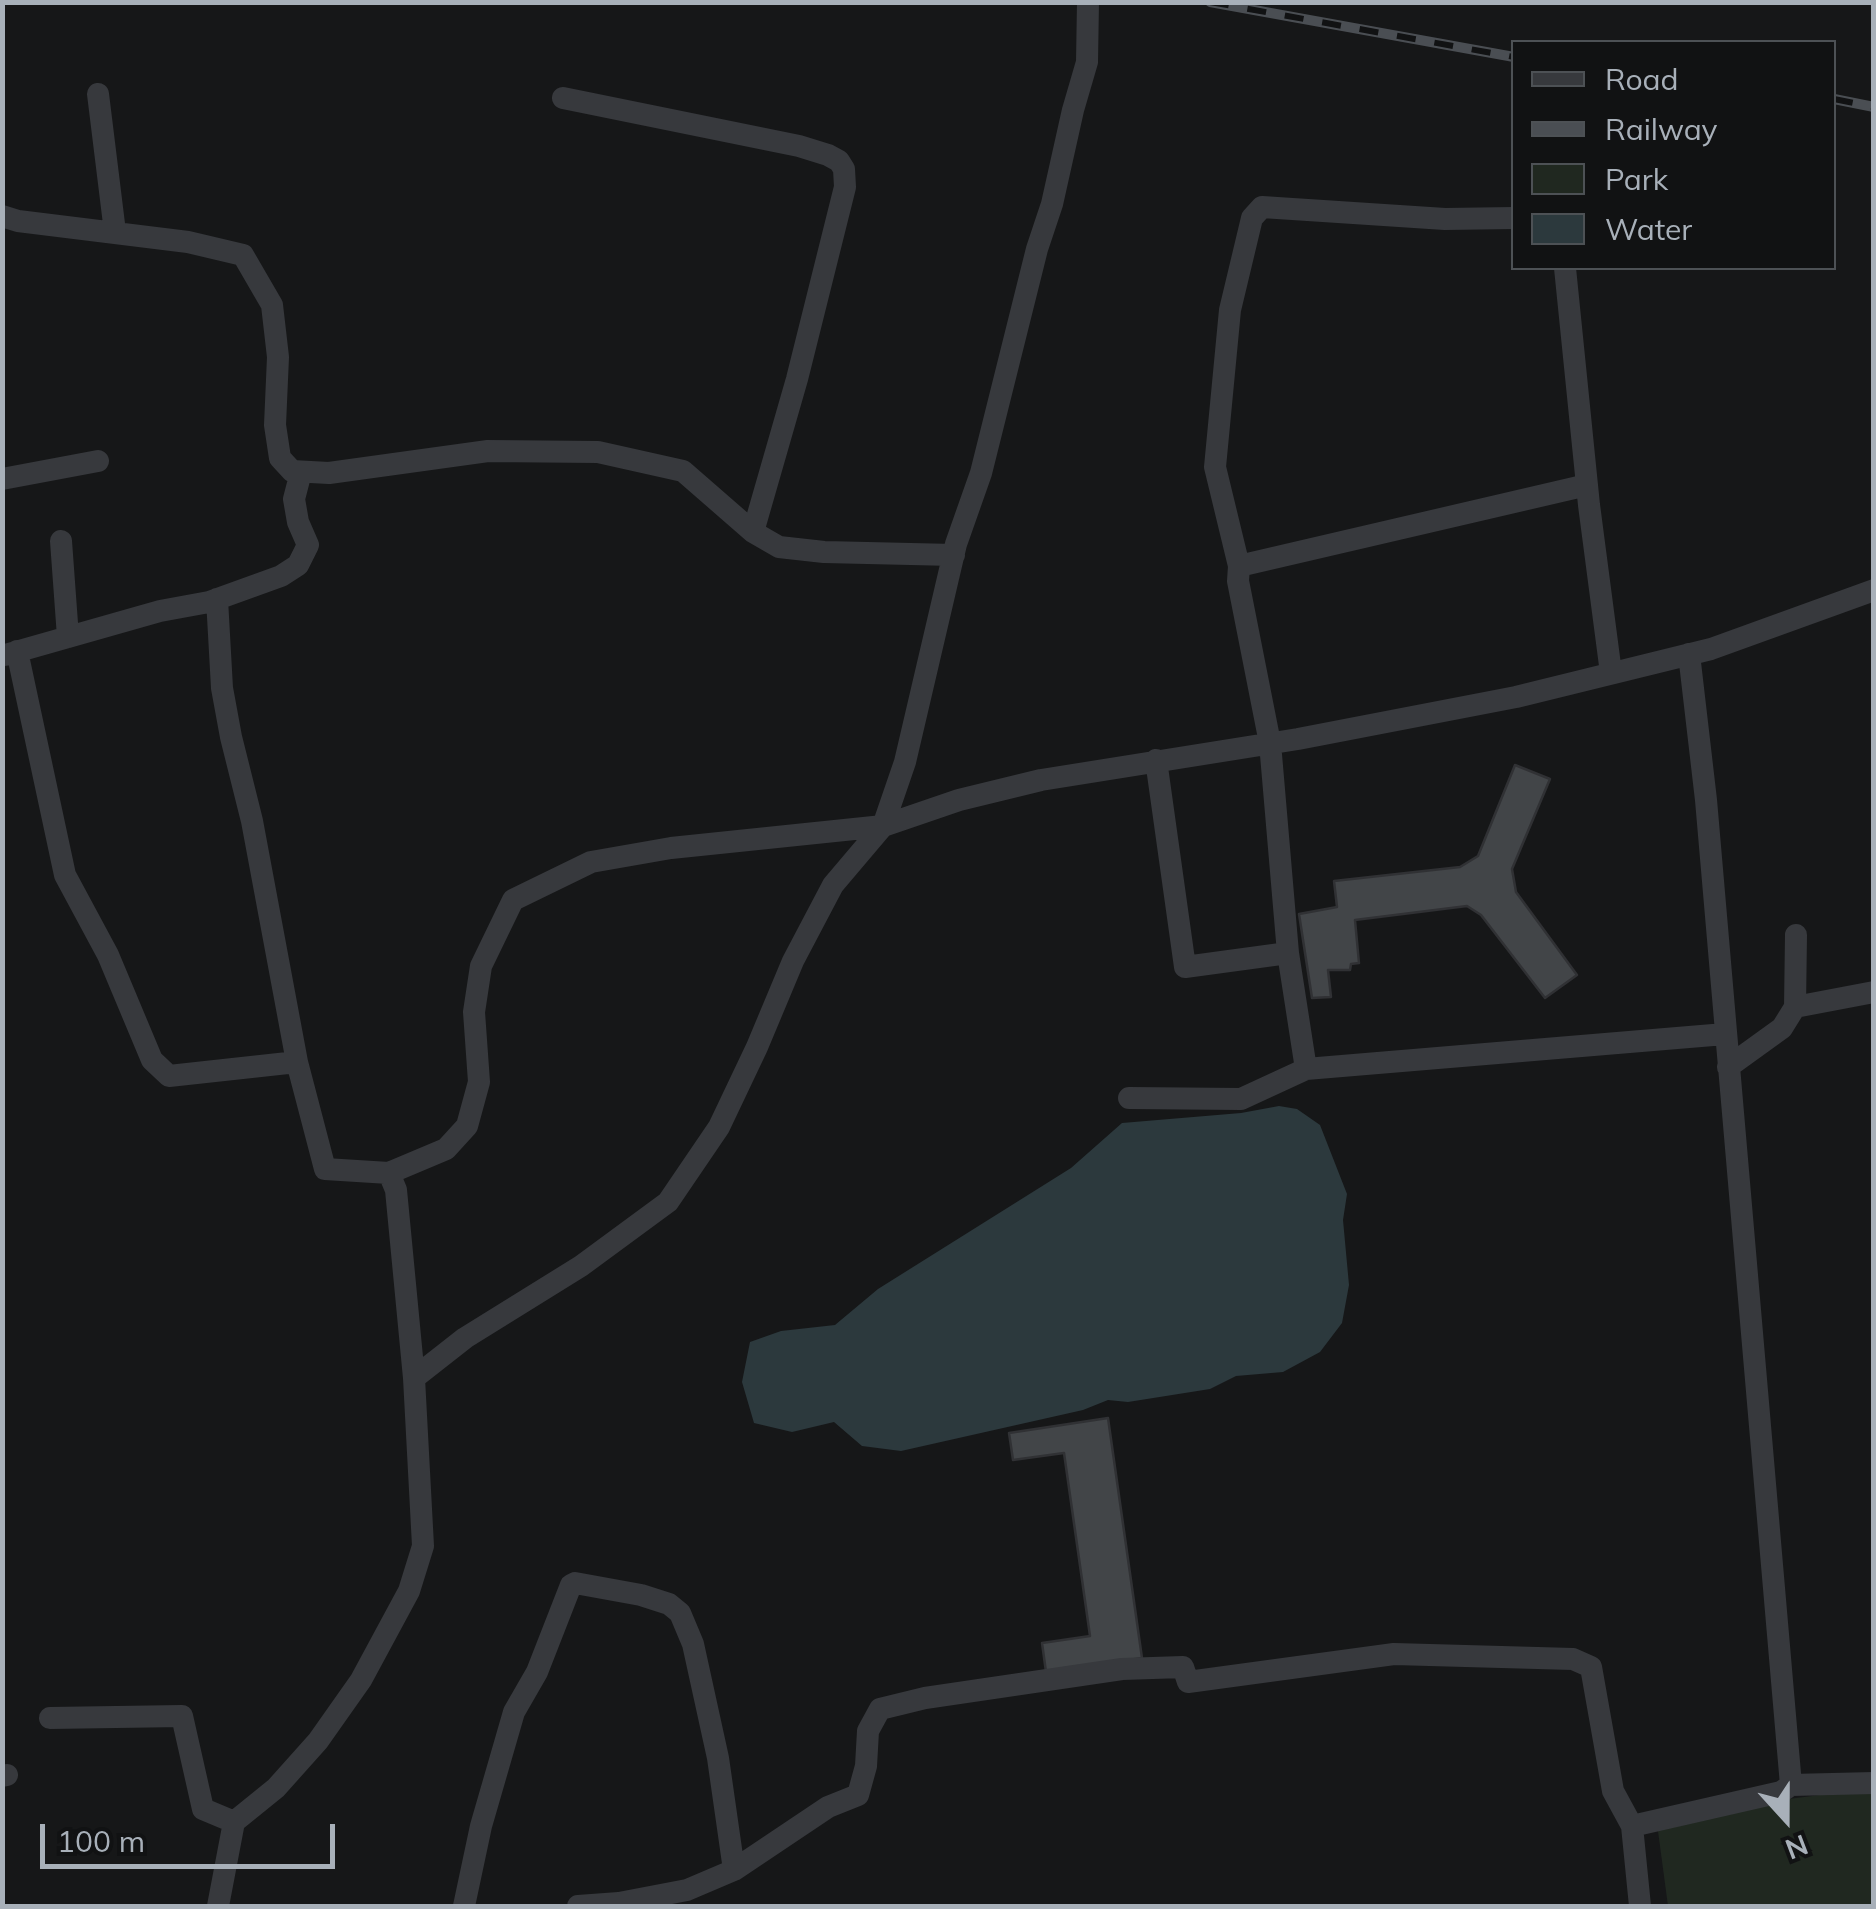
<!DOCTYPE html>
<style>
body{margin:0}
#map{position:relative;width:1876px;height:1909px;overflow:hidden;background:#161718;font-family:Mulish,sans-serif}
canvas{display:block}
.frame{position:absolute;inset:0;border:5px solid #a8b0b9;pointer-events:none}
.legend{position:absolute;left:1511px;top:40px;width:325px;height:230px;box-sizing:border-box;background:#111213;border:2px solid #4d5155;margin:0;padding:12px 18px;list-style:none;font-size:30px;color:#a8b0b9}
.legend li{display:flex;align-items:center;gap:20px;height:50px}
.legend b{width:50px;border:2px solid #4d5155}
.north{position:absolute;left:1736px;top:1769px;width:100px;height:100px;-webkit-text-stroke:8px #111213;paint-order:stroke;rotate:159deg;font-size:28px;font-weight:700;line-height:40px;text-align:center;color:#a8b0b9}
.north::after{content:'';display:block;margin:auto;width:35px;height:45px;background:#a8b0b9;clip-path:polygon(50% 0,100% 100%,50% 72%,0 100%)}
.scale{position:absolute;left:40px;top:1824px;width:295px;height:45px;box-sizing:border-box;border:5px solid #a8b0b9;border-top:0;padding-left:12px;font-size:30px;line-height:35px;white-space:nowrap;color:#a8b0b9;-webkit-text-stroke:8px #111213;paint-order:stroke}
</style>
<div id="map">
<canvas width="1876" height="1909"></canvas>
<div class="frame"></div>
<ul class="legend">
<li><b style="height:12px;background:#37393d"></b>Road</li>
<li><b style="height:12px;background:#4a4e53"></b>Railway</li>
<li><b style="height:28px;background:#202820"></b>Park</li>
<li><b style="height:28px;background:#2c393d"></b>Water</li>
</ul>
<div class="north">N</div>
<div class="scale">100 m</div>
</div>
<script>
const ctx = document.querySelector('canvas').getContext('2d');
ctx.lineJoin = 'round';
function paint(path, color) {
  ctx.fillStyle = color;
  ctx.fill(path, 'evenodd');
}
function shape(rows) {
  const path = new Path2D();
  for (const r of rows) {
    path.moveTo(r[0], r[1]);
    for (let i = 2; i < r.length; i += 2) path.lineTo(r[i], r[i + 1]);
  }
  return path;
}
function stroke(path, color, width, dash) {
  ctx.strokeStyle = color;
  ctx.lineWidth = width;
  ctx.lineCap = dash ? 'butt' : 'round';
  ctx.setLineDash(dash || []);
  ctx.stroke(path);
}
paint(shape([
 [1843,1792,1873,1793,1873,1906,1668,1906,1656,1816]
]), '#202820');
paint(shape([
 [1279,1106,1297,1109,1320,1125,1347,1194,1343,1220,1349,1285,1342,1323,1320,1352,1283,1372,1236,1376,1210,1389,1128,1402,1108,1400,1083,1410,901,1451,862,1446,834,1422,792,1432,754,1423,742,1382,750,1342,781,1331,835,1325,878,1289,1071,1168,1122,1123,1241,1113]
]), '#2c393d');
const building = shape([
 [1515,765,1550,779,1512,869,1516,892,1577,975,1545,998,1481,915,1467,906,1355,920,1359,963,1351,964,1350,970,1328,970,1331,997,1312,998,1299,914,1337,907,1334,881,1460,867,1478,856,1515,765],
 [1108,1418,1142,1658,1046,1672,1042,1643,1090,1636,1064,1453,1013,1460,1009,1433,1108,1418]
]);
paint(building, '#424548');
stroke(building, '#303134', 2.5);
stroke(shape([
 [98,94,115,232],
 [563,98,799,146,828,155,839,161,844,169,845,187,797,379,753,532],
 [2,216,18,221,188,242,243,255,272,305,278,357,275,425,280,458,292,471,329,473,488,451,598,452,683,471,753,532,779,547,824,552,954,555],
 [1565,268,1589,505,1611,673],
 [2,479,98,461],
 [61,541,68,637],
 [1239,566,1587,485],
 [217,599,222,688,231,737,252,821,297,1062,325,1169,389,1173,446,1149,467,1126,479,1082,474,1012,481,966,513,900,591,862,671,848,883,826,905,762,956,544,981,473,1037,249,1052,204,1073,110,1087,62,1088,2],
 [17,651,65,875,108,955,152,1060,169,1076,297,1062],
 [5,655,160,611,209,602,281,576,298,565,308,545,298,522,294,499,301,472],
 [1156,760,1185,967,1288,953,1306,1069],
 [1288,953,1270,743,1238,581,1239,566,1215,467,1230,310,1252,218,1262,207,1445,219,1514,218],
 [1795,1007,1796,935],
 [1728,1067,1782,1028,1795,1007,1874,992],
 [1129,1098,1241,1099,1306,1069,1725,1034],
 [389,1173,396,1190,414,1378],
 [50,1718,182,1716,203,1809,234,1822],
 [2,1776,7,1775],
 [1791,1785,1874,1783],
 [1632,1826,1640,1906],
 [218,1906,234,1822,276,1788,318,1741,361,1680,409,1591,423,1546,414,1378,465,1338,581,1266,668,1202,719,1127,757,1047,793,961,833,885,883,826,959,800,1041,780,1298,739,1516,697,1711,649,1874,590],
 [464,1906,481,1826,514,1712,537,1672,571,1585,575,1583,641,1595,669,1604,680,1613,693,1644,718,1758,734,1870],
 [578,1906,619,1903,687,1890,734,1870,828,1807,858,1795,866,1766,868,1731,880,1709,925,1698,1122,1669,1183,1667,1188,1682,1394,1654,1573,1659,1591,1667,1613,1791,1632,1826,1781,1792,1791,1785,1706,800,1689,654]
]), '#37393d', 22);
const rail = shape([
 [1210,2,1514,57],
 [1834,99,1874,107]
]);
stroke(rail, '#4a4e53', 10);
stroke(rail, '#111213', 6, [19]);
</script>
